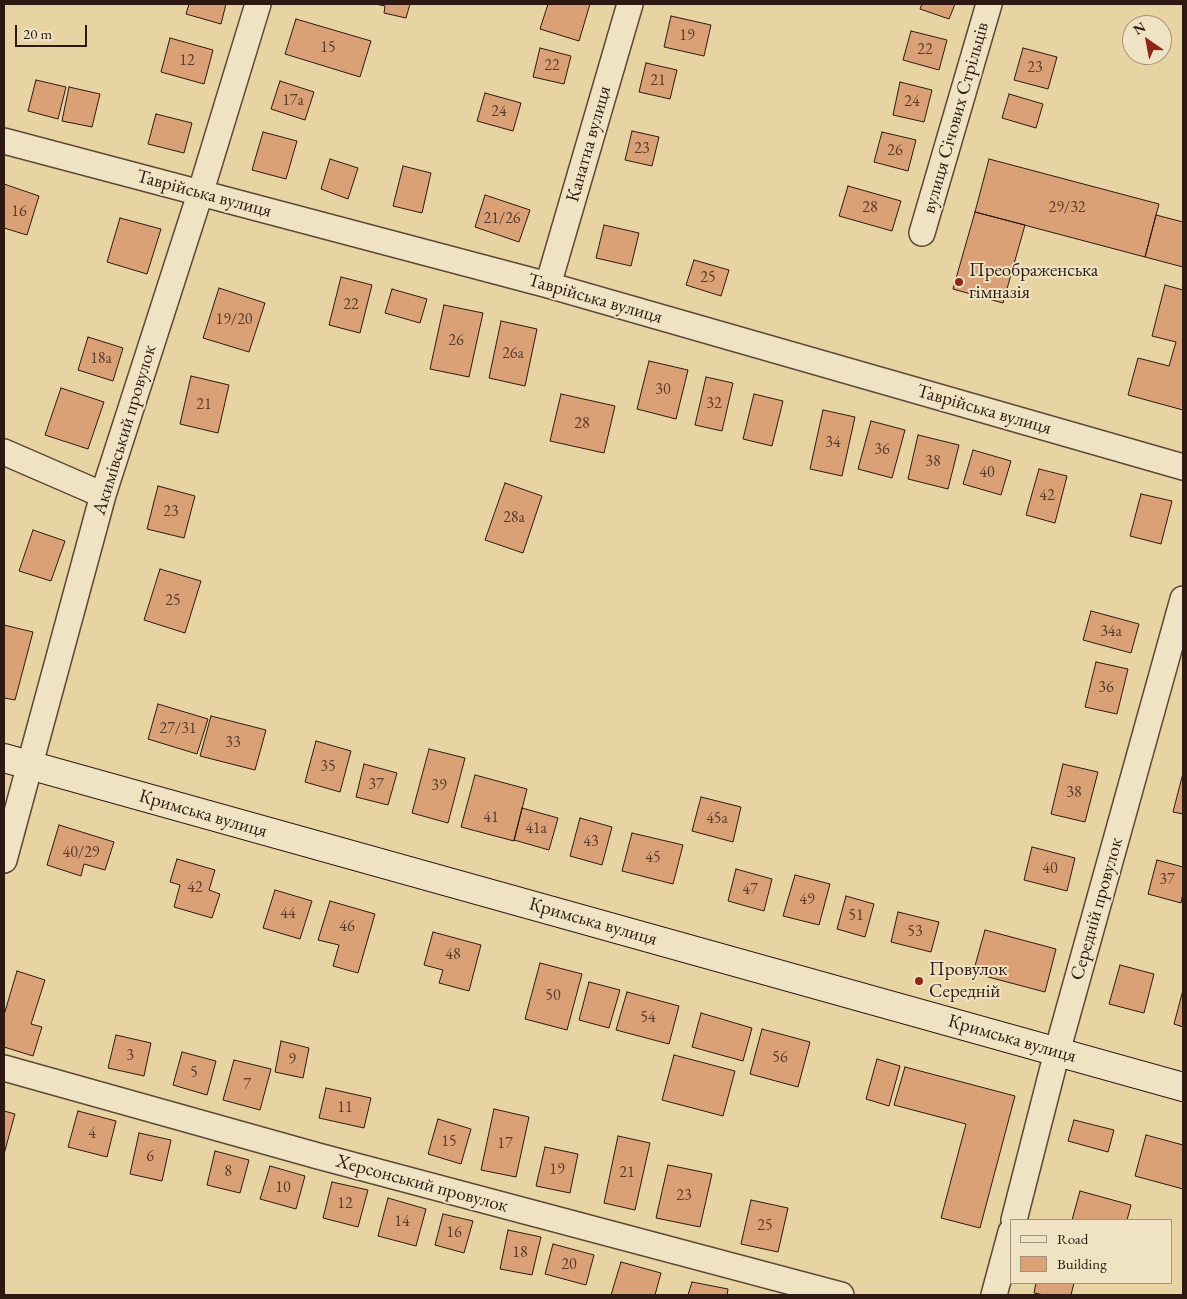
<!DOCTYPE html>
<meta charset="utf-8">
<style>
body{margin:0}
#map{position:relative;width:1187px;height:1299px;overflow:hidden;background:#e8d4a2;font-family:"EB Garamond",serif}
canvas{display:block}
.frame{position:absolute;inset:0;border:5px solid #2d1912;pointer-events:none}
.legend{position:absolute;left:1010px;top:1219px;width:162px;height:65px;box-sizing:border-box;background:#f0e3c3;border:1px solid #a2927c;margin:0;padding:6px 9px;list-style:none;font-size:15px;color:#2d1912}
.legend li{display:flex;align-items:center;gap:10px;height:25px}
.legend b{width:25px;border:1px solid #a2927c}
.north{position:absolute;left:1122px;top:15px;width:50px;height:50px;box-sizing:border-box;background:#f0e3c3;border:1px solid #a2927c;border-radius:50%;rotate:327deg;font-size:14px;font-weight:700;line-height:20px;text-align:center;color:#2d1912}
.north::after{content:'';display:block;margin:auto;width:18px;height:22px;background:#8f2418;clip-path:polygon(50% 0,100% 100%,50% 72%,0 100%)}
.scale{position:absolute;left:15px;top:25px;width:72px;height:22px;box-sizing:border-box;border:2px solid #2d1912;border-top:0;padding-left:6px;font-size:15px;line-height:18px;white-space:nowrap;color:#2d1912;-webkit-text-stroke:4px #f0e3c3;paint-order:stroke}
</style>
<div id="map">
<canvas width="1187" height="1299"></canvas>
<div class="frame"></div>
<ul class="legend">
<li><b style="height:6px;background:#f0e3c3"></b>Road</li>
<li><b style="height:14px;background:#daa176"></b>Building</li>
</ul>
<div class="north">N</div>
<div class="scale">20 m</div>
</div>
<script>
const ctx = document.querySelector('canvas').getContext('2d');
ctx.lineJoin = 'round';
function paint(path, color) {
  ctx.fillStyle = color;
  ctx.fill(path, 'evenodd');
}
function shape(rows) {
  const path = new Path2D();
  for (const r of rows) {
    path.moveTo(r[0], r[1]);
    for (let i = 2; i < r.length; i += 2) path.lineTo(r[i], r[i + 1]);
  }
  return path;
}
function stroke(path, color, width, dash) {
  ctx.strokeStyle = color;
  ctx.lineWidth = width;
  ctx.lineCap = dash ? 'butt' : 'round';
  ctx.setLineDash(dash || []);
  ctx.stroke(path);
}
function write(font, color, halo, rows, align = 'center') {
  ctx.font = font + ' "EB Garamond",serif';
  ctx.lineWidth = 4;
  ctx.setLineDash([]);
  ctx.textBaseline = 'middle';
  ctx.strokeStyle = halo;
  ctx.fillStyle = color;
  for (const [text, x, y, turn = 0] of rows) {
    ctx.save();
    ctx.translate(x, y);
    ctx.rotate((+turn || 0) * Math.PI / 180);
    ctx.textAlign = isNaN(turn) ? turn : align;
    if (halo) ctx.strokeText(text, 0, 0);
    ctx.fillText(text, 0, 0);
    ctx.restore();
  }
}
const building = shape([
 [189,4,226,4,221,24,186,14,189,4],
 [375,4,410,4,406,18,384,13,385,6,375,4],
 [548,4,590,4,579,41,540,29,548,4],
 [922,4,955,4,949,19,920,9,922,4],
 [671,16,711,25,704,56,664,47,671,16],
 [296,19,371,41,360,77,285,54,296,19],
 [911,31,947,40,939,70,903,60,911,31],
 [170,38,213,50,204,84,161,72,170,38],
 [540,48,571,56,564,84,533,77,540,48],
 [1023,48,1057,57,1048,89,1014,80,1023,48],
 [646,63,677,70,670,99,639,92,646,63],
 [36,80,66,87,58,119,28,111,36,80],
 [280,81,314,92,305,120,271,109,280,81],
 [900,82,932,90,924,122,893,115,900,82],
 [69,87,100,94,92,127,62,121,69,87],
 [485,93,521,103,513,131,477,121,485,93],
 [1009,94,1043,104,1036,128,1002,118,1009,94],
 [156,114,192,123,184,153,148,144,156,114],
 [632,131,659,137,652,166,625,160,632,131],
 [263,132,297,141,286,179,252,170,263,132],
 [882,132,916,140,908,171,874,162,882,132],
 [330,159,358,168,348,199,321,189,330,159],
 [989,159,1159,204,1145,257,975,212,989,159],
 [403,166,431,173,422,213,393,206,403,166],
 [4,184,39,196,27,235,4,228,4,184],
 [848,186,901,201,892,231,839,216,848,186],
 [485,195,530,210,519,242,475,227,485,195],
 [975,212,1025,225,1003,303,953,289,975,212],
 [1156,215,1183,222,1183,267,1145,257,1156,215],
 [120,218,161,229,147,274,107,262,120,218],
 [604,225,639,233,631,266,596,258,604,225],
 [694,260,729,270,721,296,686,285,694,260],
 [341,277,372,285,360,333,329,325,341,277],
 [1165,285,1183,290,1183,410,1128,395,1138,358,1169,366,1176,342,1152,336,1165,285],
 [219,288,265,303,249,352,203,338,219,288],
 [392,289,427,299,420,323,385,313,392,289],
 [444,305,483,313,469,377,430,369,444,305],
 [501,321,537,329,525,386,489,378,501,321],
 [88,337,123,348,113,381,78,370,88,337],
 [649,361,688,370,676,419,637,409,649,361],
 [191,376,229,385,218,433,180,424,191,376],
 [706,377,733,383,722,431,695,425,706,377],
 [61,388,104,402,88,449,45,435,61,388],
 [561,394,615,406,604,453,550,441,561,394],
 [754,394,783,401,772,446,743,439,754,394],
 [823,410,855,417,842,476,810,469,823,410],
 [871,421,905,430,892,478,858,469,871,421],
 [918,435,959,445,948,489,908,479,918,435],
 [973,450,1011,461,1001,495,963,484,973,450],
 [1039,469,1067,476,1055,523,1026,515,1039,469],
 [505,483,542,496,523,553,485,540,505,483],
 [158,486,195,496,184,538,147,529,158,486],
 [1141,494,1172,501,1161,544,1130,536,1141,494],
 [33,530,65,541,51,581,19,571,33,530],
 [160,569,201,581,185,633,144,620,160,569],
 [1091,611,1139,624,1131,653,1083,640,1091,611],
 [4,625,33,632,15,700,4,698,4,625],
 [1096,662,1128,669,1117,714,1085,707,1096,662],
 [158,704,208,719,197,754,148,739,158,704],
 [211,716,266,730,255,770,200,756,211,716],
 [316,741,351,751,340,792,305,782,316,741],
 [429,749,465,758,448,823,412,813,429,749],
 [364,764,397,773,388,805,356,797,364,764],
 [1063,764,1098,772,1085,822,1051,814,1063,764],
 [1183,773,1183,814,1173,812,1183,773],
 [475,775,527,789,514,841,461,827,475,775],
 [701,797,741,807,733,842,692,831,701,797],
 [522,808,558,818,549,850,514,840,522,808],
 [580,818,612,827,602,865,570,856,580,818],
 [59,825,114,842,105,870,84,864,81,876,47,865,59,825],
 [632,833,683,845,673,884,622,871,632,833],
 [1032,847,1075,858,1067,891,1024,880,1032,847],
 [177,859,215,870,209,890,220,894,212,918,174,907,180,885,170,882,177,859],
 [1157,860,1183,867,1183,893,1181,903,1148,894,1157,860],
 [736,869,772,879,764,911,728,901,736,869],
 [795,875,830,884,819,925,783,916,795,875],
 [275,890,312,901,300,939,263,928,275,890],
 [846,896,874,904,865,937,837,929,846,896],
 [330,901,375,914,358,973,333,966,339,945,318,940,330,901],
 [898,912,939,922,931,952,891,942,898,912],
 [985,930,1056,949,1045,992,973,973,985,930],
 [433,932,481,945,469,991,439,983,443,970,424,965,433,932],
 [540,963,582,974,567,1030,525,1019,540,963],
 [1120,965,1154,974,1144,1013,1109,1004,1120,965],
 [17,971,45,980,31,1024,42,1027,33,1056,4,1047,4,1015,17,971],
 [589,982,620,990,609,1028,579,1020,589,982],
 [1183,990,1183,1027,1174,1024,1183,990],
 [627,992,679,1006,669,1044,616,1030,627,992],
 [701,1013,752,1028,743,1061,692,1047,701,1013],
 [762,1029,810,1042,798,1087,750,1074,762,1029],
 [116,1035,151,1043,144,1076,108,1068,116,1035],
 [281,1041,309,1048,303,1078,275,1072,281,1041],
 [182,1052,216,1061,207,1095,173,1085,182,1052],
 [674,1055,735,1071,723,1116,662,1100,674,1055],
 [877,1059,900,1066,889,1106,866,1099,877,1059],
 [234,1060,271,1069,260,1110,223,1100,234,1060],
 [905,1067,1015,1096,980,1228,941,1218,966,1124,894,1105,905,1067],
 [326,1088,371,1098,364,1128,319,1118,326,1088],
 [494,1109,529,1117,516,1177,481,1170,494,1109],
 [4,1111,15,1114,4,1154,4,1111],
 [78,1111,116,1121,107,1157,68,1147,78,1111],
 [438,1119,471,1129,461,1164,428,1154,438,1119],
 [1074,1120,1114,1130,1108,1152,1068,1141,1074,1120],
 [139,1133,171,1140,162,1181,130,1174,139,1133],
 [1146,1135,1183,1145,1183,1189,1135,1176,1146,1135],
 [618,1136,650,1143,635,1210,604,1203,618,1136],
 [545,1147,578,1154,570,1193,536,1186,545,1147],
 [215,1151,249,1160,240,1193,207,1185,215,1151],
 [668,1165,712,1174,700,1227,656,1218,668,1165],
 [270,1166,305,1176,296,1209,260,1199,270,1166],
 [332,1182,368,1190,358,1227,323,1218,332,1182],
 [1080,1191,1131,1205,1127,1220,1072,1220,1080,1191],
 [388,1198,426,1209,416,1246,378,1236,388,1198],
 [751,1200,788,1208,778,1252,741,1244,751,1200],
 [443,1214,473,1221,464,1253,435,1245,443,1214],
 [508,1230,541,1237,532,1275,500,1269,508,1230],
 [553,1244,594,1255,586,1285,545,1274,553,1244],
 [621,1262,661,1273,655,1295,611,1295,621,1262],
 [692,1282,728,1289,727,1295,688,1295,692,1282],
 [1036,1283,1074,1283,1071,1295,1044,1295,1034,1293,1036,1283]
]);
paint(building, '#daa176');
stroke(building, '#2d1912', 1);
const street = shape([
 [4,141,548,285,1183,467],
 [922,233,989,4],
 [548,285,630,4],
 [4,452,103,495],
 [4,860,103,495,200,194,258,4],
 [4,1068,318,1156,841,1295],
 [1014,1220,1057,1052,1183,599],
 [994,1295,1011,1232]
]);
const secondary = shape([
 [4,758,1183,1087]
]);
stroke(street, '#5c4836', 28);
stroke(secondary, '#2d1912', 30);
stroke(street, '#f0e3c3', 25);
stroke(secondary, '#f0e3c3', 28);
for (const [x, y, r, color] of [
 [959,282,5,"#8f2418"],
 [919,981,5,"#8f2418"]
]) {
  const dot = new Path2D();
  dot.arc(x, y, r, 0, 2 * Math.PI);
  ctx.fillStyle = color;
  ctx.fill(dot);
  stroke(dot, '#f0e3c3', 2);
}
write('16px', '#583b2b', null, [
 ["19",687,36],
 ["15",328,48],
 ["22",925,50],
 ["12",187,61],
 ["22",552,66],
 ["23",1035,68],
 ["21",658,81],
 ["17а",293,101],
 ["24",912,102],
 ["24",499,112],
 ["23",642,149],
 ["26",895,151],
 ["28",870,208],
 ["29/32",1067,208],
 ["16",19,212],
 ["21/26",502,219],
 ["25",708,278],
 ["22",351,305],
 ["19/20",234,320],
 ["26",456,341],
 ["26а",513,354],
 ["18а",101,359],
 ["30",663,390],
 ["32",714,404],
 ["21",204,405],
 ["28",582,424],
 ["34",833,443],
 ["36",882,450],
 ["38",933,462],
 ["40",987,473],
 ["42",1047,496],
 ["23",171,512],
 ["28а",514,518],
 ["25",173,601],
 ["34а",1111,632],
 ["36",1106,688],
 ["27/31",178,729],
 ["33",233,743],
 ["35",328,767],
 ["37",376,785],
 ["39",439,786],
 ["38",1074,793],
 ["41",491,818],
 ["45а",717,819],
 ["41а",536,829],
 ["43",591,842],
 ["40/29",81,853],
 ["45",653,858],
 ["40",1050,869],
 ["37",1167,880],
 ["42",195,888],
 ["47",750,890],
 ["49",807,900],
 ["44",288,914],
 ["51",856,916],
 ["46",347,927],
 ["53",915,932],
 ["48",453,955],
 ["50",553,996],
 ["54",648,1018],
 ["3",130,1056],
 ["56",780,1058],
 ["9",292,1060],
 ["5",194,1073],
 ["7",247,1085],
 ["11",345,1108],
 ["4",92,1134],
 ["15",449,1142],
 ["17",505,1144],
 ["6",150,1157],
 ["19",557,1170],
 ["8",228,1172],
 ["21",627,1173],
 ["10",283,1188],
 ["23",684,1196],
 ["12",345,1204],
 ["14",402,1222],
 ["25",765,1226],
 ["16",454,1233],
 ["18",520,1253],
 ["20",569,1265]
]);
write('19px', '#2d1912', '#f0e3c3', [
 ["вулиця Січових Стрільців",956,118,-74],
 ["Канатна вулиця",589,144,-74],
 ["Таврійська вулиця",204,194,15],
 ["Таврійська вулиця",595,299,16],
 ["Таврійська вулиця",984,410,16],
 ["Акимівський провулок",125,430,-73],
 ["Кримська вулиця",203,814,16],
 ["Середній провулок",1097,909,-74],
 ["Кримська вулиця",593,922,16],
 ["Кримська вулиця",1012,1039,16],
 ["Херсонський провулок",422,1184,15]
]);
write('19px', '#2d1912', '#f0e3c3', [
 ["Преображенська",969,271],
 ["гімназія",969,293],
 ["Провулок",929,970],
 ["Середній",929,992]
], 'left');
</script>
